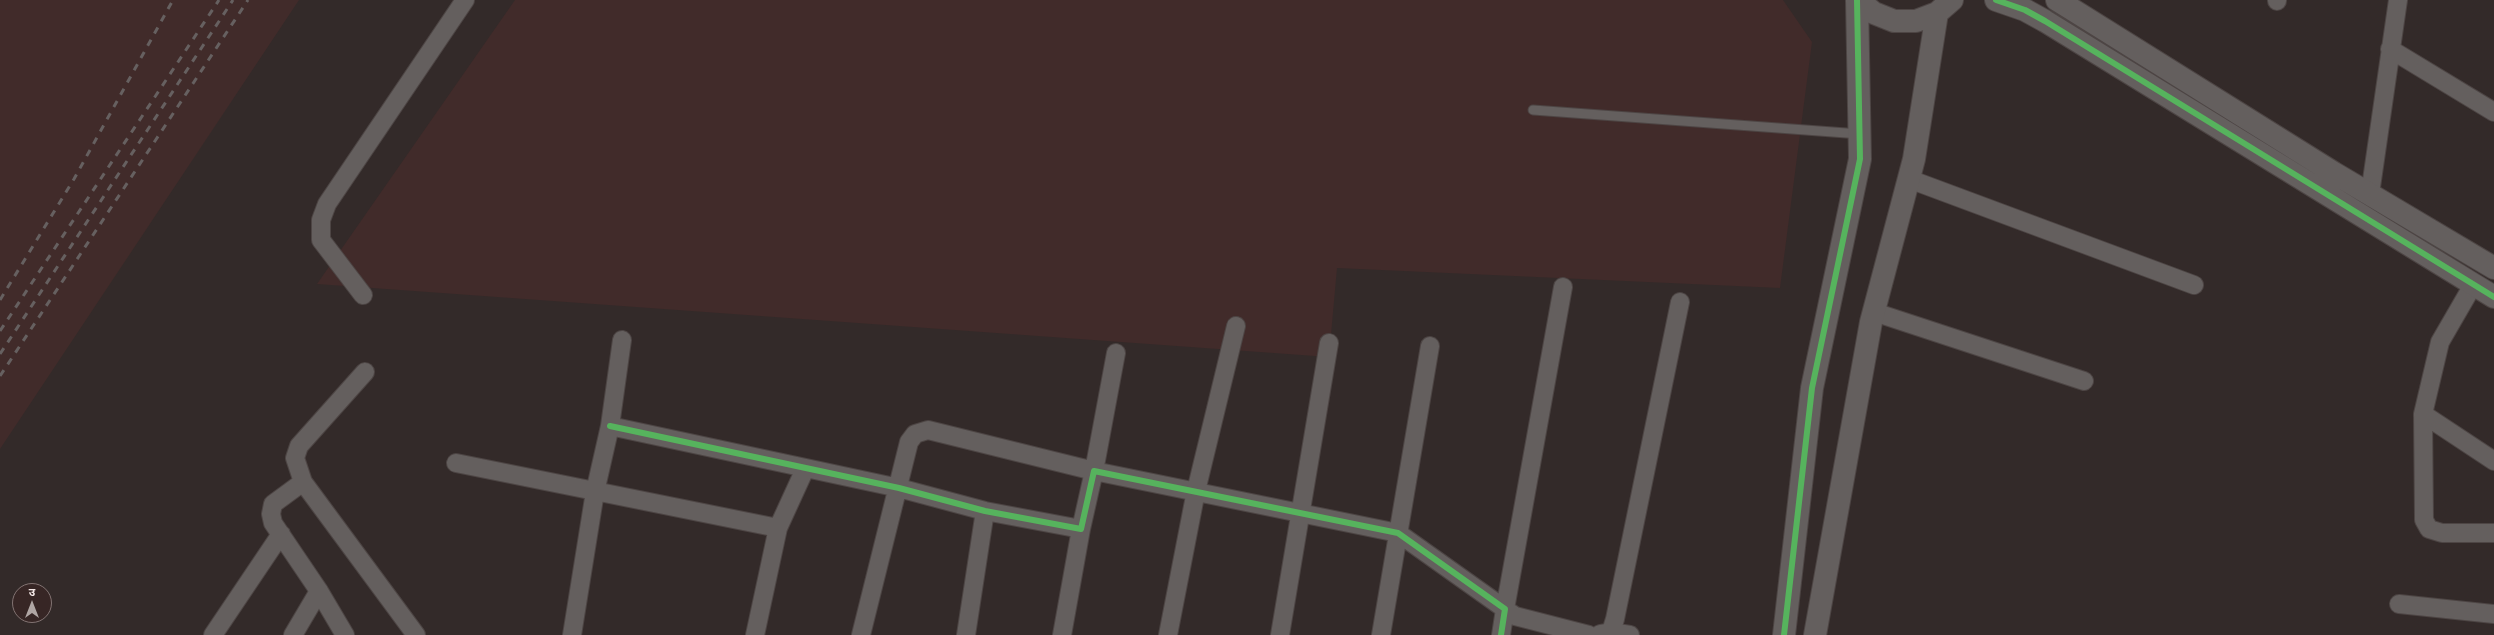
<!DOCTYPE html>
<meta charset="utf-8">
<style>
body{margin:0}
#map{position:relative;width:2494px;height:635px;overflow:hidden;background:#332a29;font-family:Lato,"Noto Sans Devanagari",sans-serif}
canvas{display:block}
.north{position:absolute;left:12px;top:583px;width:40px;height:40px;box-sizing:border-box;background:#372625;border:1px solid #837473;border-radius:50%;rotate:0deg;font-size:11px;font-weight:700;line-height:16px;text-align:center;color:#f4e8e7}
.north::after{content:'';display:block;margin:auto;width:14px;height:18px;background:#b0a6a4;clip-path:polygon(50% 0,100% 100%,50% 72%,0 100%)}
</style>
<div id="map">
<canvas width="2494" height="635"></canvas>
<div class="north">उ</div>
</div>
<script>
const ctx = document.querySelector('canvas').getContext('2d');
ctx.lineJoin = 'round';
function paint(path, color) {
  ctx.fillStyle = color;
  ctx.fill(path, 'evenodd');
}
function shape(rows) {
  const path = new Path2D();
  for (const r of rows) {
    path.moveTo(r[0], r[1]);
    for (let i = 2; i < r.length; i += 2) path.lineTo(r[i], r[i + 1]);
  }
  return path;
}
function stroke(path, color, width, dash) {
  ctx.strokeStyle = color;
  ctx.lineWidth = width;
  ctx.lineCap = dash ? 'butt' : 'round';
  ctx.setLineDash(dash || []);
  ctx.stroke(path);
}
paint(shape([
 [0,0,299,0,0,449],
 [515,0,1783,0,1812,42,1780,288,1337,268,1329,357,317,284]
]), '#412b2a');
const service = shape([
 [1533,110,1860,134]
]);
const minor = shape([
 [2277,1,2277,0],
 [2390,49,2494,112],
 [1909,179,2194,285],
 [2370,194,2398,0],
 [2473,285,2440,342,2423,414,2424,520,2429,529,2442,533,2494,533],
 [1563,287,1505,609,1515,616,1589,635],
 [363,295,321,240,321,220,327,204,465,0],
 [1874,312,2084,381],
 [365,372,299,446,295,458,303,482,416,635],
 [2423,414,2494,461],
 [610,426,899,488,985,511,1081,529,1094,471,1398,533,1505,609,1501,635],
 [456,463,778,528,805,469],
 [303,482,273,504,271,514,273,523,319,591,345,635],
 [2399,604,2494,614],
 [1600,634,1611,632,1630,635],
 [213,635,281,534],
 [293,635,319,591],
 [572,635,595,492,610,426,622,340],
 [755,635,778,528],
 [861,635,909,442,915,434,928,430,1094,471,1116,353],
 [966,635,985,511],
 [1062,635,1081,529],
 [1168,635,1196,491,1236,326],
 [1280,635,1329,343],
 [1381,635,1430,346],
 [1610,635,1615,619,1680,302]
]);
const tertiary = shape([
 [1858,0,1874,13,1894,21,1916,21,1937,13,1952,0],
 [1996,0,2025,10,2045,21,2494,297],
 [2057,0,2334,173,2494,268],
 [1784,635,1812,388,1860,159,1857,0],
 [1815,635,1871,322,1914,159,1937,13]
]);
stroke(service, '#4d4544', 11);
stroke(minor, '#4d4544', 20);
stroke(tertiary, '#4d4544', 24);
stroke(service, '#645f5e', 9);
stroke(minor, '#645f5e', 18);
stroke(tertiary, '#645f5e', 22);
stroke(shape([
 [0,300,74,179,173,0],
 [0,331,219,0],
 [0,354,233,0],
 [0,376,248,0]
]), '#666060', 3, [7, 7]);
stroke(shape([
 [1996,0,2025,10,2045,21,2494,297],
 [610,426,899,488,985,511,1081,529,1094,471,1398,533,1505,609,1501,635],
 [1784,635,1812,388,1860,159,1857,0]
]), '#56b35d', 6);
</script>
